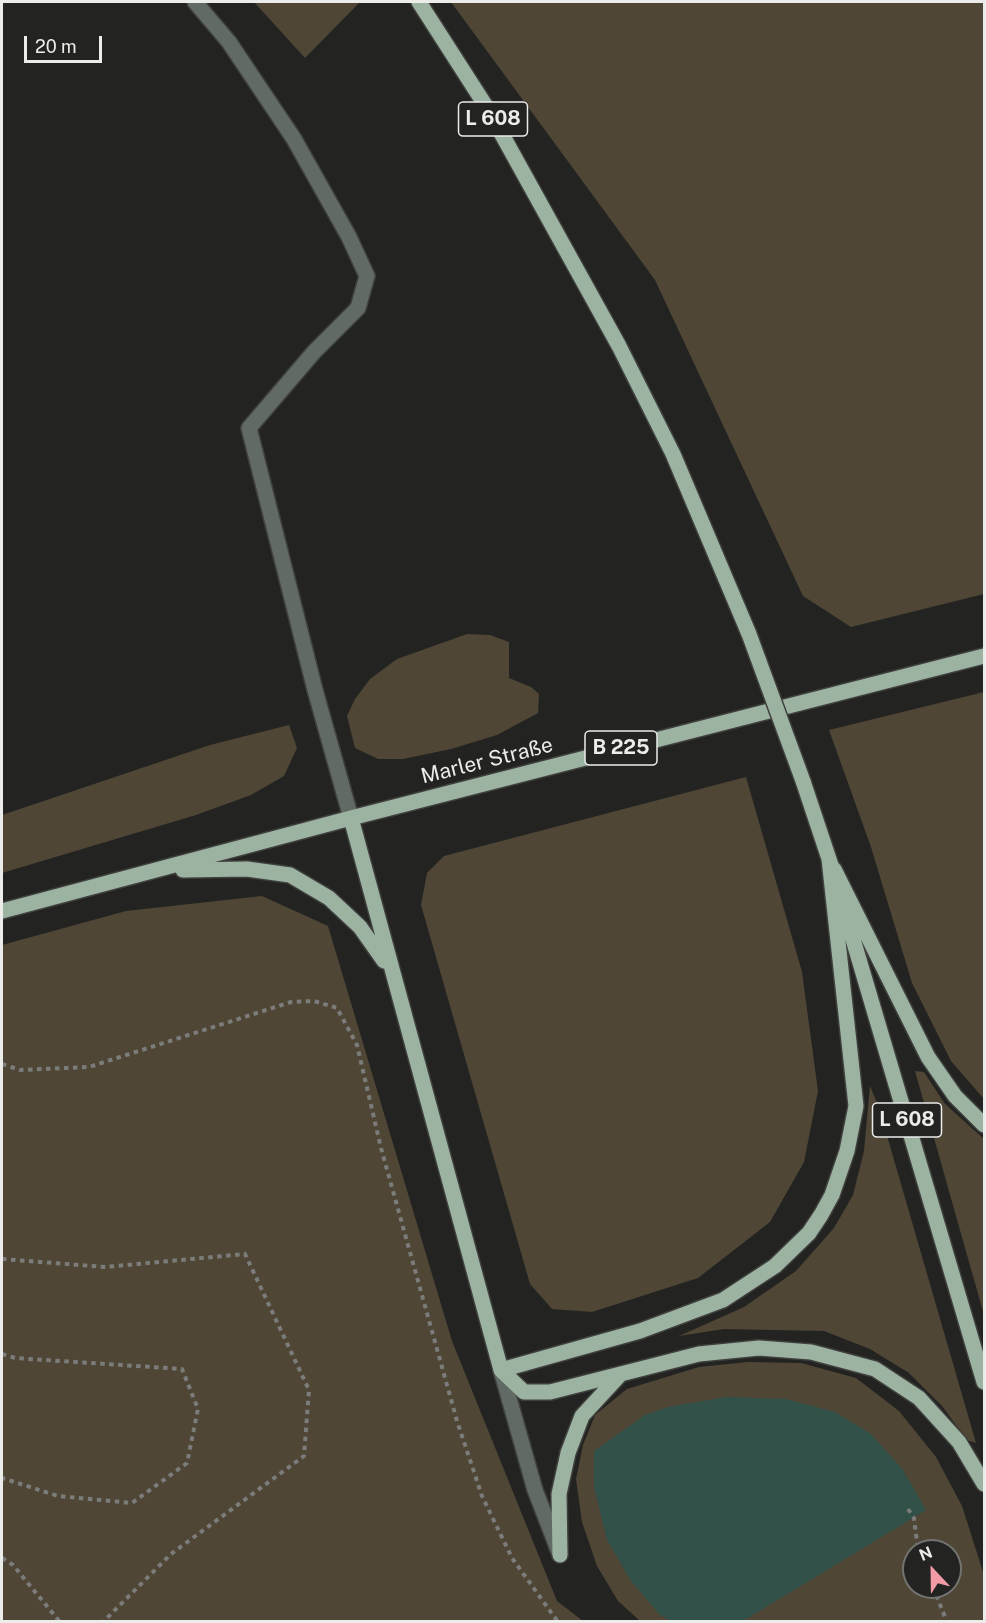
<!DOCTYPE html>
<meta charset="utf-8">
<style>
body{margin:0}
#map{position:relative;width:986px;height:1623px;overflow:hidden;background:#232422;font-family:"Public Sans",sans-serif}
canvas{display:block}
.frame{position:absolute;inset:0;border:3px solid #ececeb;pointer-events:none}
.north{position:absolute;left:902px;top:1539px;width:60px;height:60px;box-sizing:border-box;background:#232422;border:2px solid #737472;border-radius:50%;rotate:338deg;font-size:16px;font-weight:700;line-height:24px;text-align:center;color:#ececeb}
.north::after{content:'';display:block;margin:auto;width:21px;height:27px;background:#f39aa7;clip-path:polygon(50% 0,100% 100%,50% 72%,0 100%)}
.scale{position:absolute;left:24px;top:36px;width:78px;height:27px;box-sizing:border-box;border:3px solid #ececeb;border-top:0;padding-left:8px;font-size:18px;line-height:21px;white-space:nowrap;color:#ececeb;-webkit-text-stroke:4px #232422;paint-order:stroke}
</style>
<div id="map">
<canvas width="986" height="1623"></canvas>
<div class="frame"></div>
<div class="north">N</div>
<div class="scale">20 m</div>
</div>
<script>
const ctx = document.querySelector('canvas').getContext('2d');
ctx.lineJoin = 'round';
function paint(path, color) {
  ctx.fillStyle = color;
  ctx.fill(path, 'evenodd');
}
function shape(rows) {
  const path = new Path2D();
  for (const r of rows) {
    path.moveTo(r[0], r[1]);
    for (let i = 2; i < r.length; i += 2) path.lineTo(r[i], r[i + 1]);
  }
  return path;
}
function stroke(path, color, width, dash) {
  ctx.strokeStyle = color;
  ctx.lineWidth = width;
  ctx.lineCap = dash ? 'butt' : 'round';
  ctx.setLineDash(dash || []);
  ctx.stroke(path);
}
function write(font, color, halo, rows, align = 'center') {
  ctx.font = font + ' "Public Sans",sans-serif';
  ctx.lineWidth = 4.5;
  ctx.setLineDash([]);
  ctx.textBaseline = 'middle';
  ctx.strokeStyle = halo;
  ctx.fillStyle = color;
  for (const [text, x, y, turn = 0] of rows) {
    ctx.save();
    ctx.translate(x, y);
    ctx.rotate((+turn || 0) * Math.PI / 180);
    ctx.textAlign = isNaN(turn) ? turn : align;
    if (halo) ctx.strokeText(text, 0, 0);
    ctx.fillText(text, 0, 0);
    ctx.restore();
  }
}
paint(shape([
 [254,2,360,2,305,58],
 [451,2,984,2,984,594,851,627,803,596,655,280],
 [467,634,490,635,509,642,509,678,531,687,539,694,538,713,497,735,451,749,403,759,378,759,355,748,347,716,355,699,370,679,397,659],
 [984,692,984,1099,951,1061,912,983,871,847,829,730],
 [289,725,297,748,284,776,251,795,196,815,2,873,2,815,210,745],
 [746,777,802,972,818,1091,804,1162,770,1222,698,1278,592,1312,552,1309,530,1284,421,905,427,873,444,856],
 [262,896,328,926,452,1341,557,1601,583,1621,2,1621,2,945,126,911],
 [915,1071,924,1072,945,1104,984,1139,984,1315],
 [870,1086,879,1108,976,1443,967,1440,942,1406,909,1373,870,1349,824,1331,724,1329,679,1336,744,1307,796,1271,834,1228,853,1195,864,1151],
 [748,1362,801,1363,856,1378,899,1411,936,1457,962,1506,984,1575,984,1621,640,1621,618,1601,597,1566,582,1522,576,1479,583,1445,595,1415,627,1389,699,1367],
 [914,1551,950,1551,950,1587,914,1587]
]), '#4f4636');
paint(shape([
 [726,1397,786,1399,835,1412,871,1434,903,1470,926,1510,743,1621,671,1621,660,1615,631,1581,607,1540,594,1487,594,1451,645,1415,668,1407]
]), '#305048');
const minor = shape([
 [195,2,229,42,294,139,349,237,367,276,358,308,314,352,249,428,315,690,351,818],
 [501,1370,535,1490,559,1552]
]);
const major = shape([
 [419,2,489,111,619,346,673,454,749,634],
 [803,781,832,868],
 [351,818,501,1370,524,1392,550,1392,699,1354,759,1348,811,1352,875,1369,919,1398,959,1442,984,1484],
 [834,869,928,1057,955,1096,984,1125],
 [183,870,247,869,290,875,329,898,360,927,384,961],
 [842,902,984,1382],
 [2,911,351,818,984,656],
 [501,1370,640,1331,723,1300,775,1266,809,1233,821,1215,832,1195,847,1151,856,1106,829,859],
 [560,1555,559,1494,568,1453,582,1416,619,1376]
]);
stroke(minor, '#3f403e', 18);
stroke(major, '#3f403e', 18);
stroke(shape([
 [2,1064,20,1070,89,1067,291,1002,314,1001,337,1008,357,1045,381,1148,457,1421,482,1496,512,1558,558,1622],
 [2,1259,105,1267,245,1254,309,1390,304,1456,171,1554,103,1622],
 [2,1354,15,1358,182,1369,198,1409,187,1463,132,1503,58,1496,2,1478],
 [908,1509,914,1518,918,1551],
 [2,1558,13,1565,60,1622],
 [933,1587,947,1622]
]), '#7c7c7b', 4, [4.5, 4.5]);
stroke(minor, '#616b63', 15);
stroke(major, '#9db3a2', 15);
const majorBridge = shape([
 [749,634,803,781]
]);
stroke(majorBridge, '#3f403e', 18, []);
stroke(majorBridge, '#9db3a2', 15);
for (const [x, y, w] of [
 [493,119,69],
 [621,748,72],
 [907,1120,69]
]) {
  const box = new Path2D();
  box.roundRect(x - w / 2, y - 17, w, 34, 4.5);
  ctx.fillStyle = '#232422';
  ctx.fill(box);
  stroke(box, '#ececeb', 1.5);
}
write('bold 20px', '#ececeb', null, [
 ["L 608",493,119],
 ["B 225",621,748],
 ["L 608",907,1120]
]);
write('21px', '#ececeb', '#232422', [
 ["Marler Straße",487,761,-14]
]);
</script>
